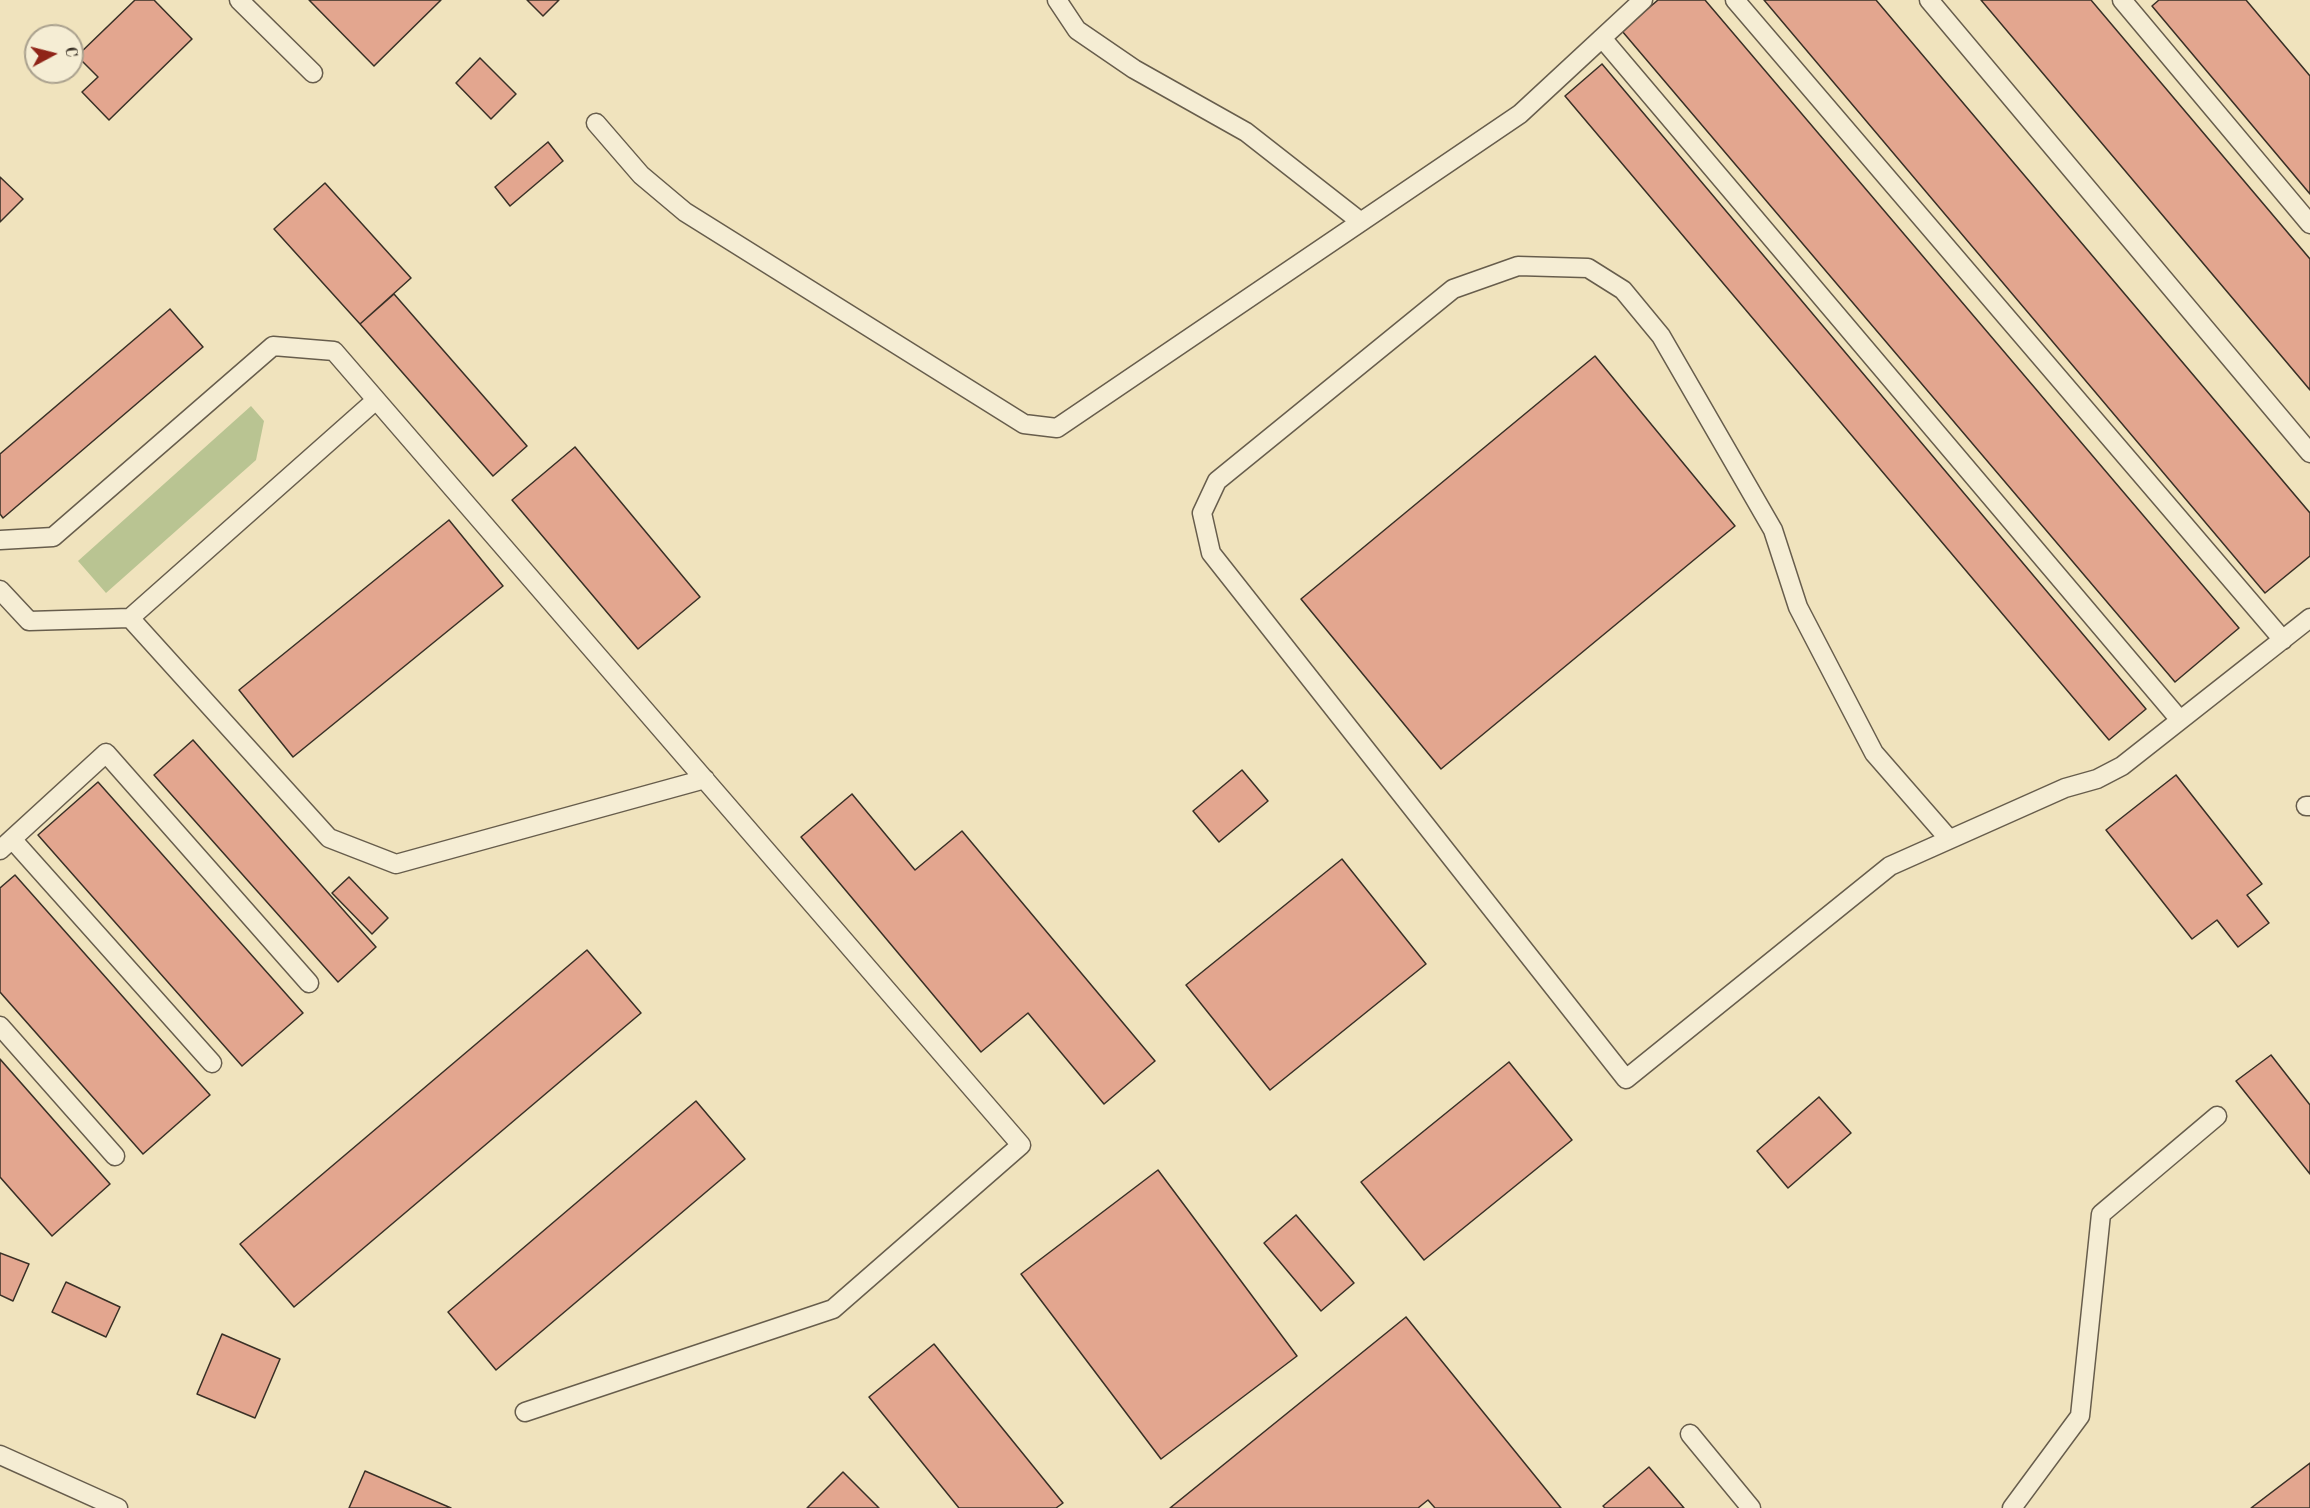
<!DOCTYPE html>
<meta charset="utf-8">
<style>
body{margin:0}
#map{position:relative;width:2310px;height:1508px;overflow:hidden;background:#f0e3bd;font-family:"Old Standard TT",serif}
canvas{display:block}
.north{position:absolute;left:24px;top:24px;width:60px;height:60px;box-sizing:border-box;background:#f5edd4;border:2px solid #aaa18e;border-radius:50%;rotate:83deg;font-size:16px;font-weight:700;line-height:24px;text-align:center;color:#393026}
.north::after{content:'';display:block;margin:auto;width:21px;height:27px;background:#8f2418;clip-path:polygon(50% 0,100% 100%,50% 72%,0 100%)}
</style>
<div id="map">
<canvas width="2310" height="1508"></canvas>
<div class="north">С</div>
</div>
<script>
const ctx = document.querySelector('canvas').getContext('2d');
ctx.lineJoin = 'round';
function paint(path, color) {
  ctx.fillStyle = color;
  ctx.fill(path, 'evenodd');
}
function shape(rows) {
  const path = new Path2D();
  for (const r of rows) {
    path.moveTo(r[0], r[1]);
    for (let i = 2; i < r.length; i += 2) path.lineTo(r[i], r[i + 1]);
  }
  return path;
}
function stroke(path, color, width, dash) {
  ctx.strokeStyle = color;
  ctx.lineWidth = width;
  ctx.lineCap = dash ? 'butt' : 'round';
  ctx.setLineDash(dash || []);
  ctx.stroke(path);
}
paint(shape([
 [251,406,264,421,256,460,106,593,78,561]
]), '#b9c492');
const building = shape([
 [135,0,154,0,192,39,109,120,82,92,98,77,77,56,135,0],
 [309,0,441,0,374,66,309,0],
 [527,0,559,0,543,16,527,0],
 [1658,0,1705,0,2239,628,2175,682,1622,31,1658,0],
 [1764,0,1876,0,2310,513,2310,556,2265,593,1764,0],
 [1981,0,2091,0,2310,259,2310,390,1981,0],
 [2159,0,2246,0,2310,76,2310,194,2152,6,2159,0],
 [480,58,516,94,491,119,456,83,480,58],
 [1602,64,2146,709,2109,740,1565,96,1602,64],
 [548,142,563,161,510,206,495,187,548,142],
 [0,177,23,199,0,222,0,177],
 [325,183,411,278,360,324,274,229,325,183],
 [394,294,527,446,493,476,360,324,394,294],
 [170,309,203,347,3,518,0,514,0,454,170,309],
 [1595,356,1735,526,1441,769,1301,599,1595,356],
 [575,447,700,597,638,649,512,500,575,447],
 [449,520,503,586,293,757,239,690,449,520],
 [193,740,376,947,338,982,154,775,193,740],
 [1242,770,1268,801,1219,842,1193,811,1242,770],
 [2176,775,2262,884,2247,895,2269,923,2238,947,2217,920,2192,939,2106,830,2176,775],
 [98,782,303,1013,242,1066,38,835,98,782],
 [852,794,915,870,962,831,1155,1061,1104,1104,1028,1013,981,1052,801,837,852,794],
 [1342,859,1426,964,1270,1090,1186,985,1342,859],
 [15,875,210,1095,143,1154,0,992,0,888,15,875],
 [349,877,388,918,372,934,332,893,349,877],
 [587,950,641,1013,294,1307,240,1244,587,950],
 [2271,1055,2310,1105,2310,1174,2236,1081,2271,1055],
 [0,1059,110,1184,52,1236,0,1177,0,1059],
 [1509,1062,1572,1140,1424,1260,1361,1182,1509,1062],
 [1819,1097,1851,1133,1788,1188,1757,1151,1819,1097],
 [696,1101,745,1159,496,1370,448,1312,696,1101],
 [1158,1170,1297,1356,1161,1459,1021,1274,1158,1170],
 [1296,1215,1354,1283,1321,1311,1264,1243,1296,1215],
 [0,1253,29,1264,13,1301,0,1295,0,1253],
 [66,1282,120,1307,106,1337,52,1312,66,1282],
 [1406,1317,1561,1508,1435,1508,1428,1500,1418,1508,1170,1508,1406,1317],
 [222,1334,280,1359,255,1418,197,1394,222,1334],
 [934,1344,1063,1503,1056,1508,959,1508,869,1397,934,1344],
 [2310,1463,2310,1508,2251,1508,2310,1463],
 [1649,1467,1684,1508,1605,1508,1603,1506,1649,1467],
 [365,1471,451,1508,349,1508,365,1471],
 [843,1472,879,1508,807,1508,843,1472]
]);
paint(building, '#e3a68f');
stroke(building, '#393026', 1.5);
const service = shape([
 [239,0,313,73],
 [1057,0,1077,30,1134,69,1246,132,1361,222],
 [1735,0,2283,640],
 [1929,0,2310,453],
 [2122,0,2310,224],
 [1602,38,2180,720],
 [596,123,641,175,685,212,1024,424,1057,428,1520,114,1643,0],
 [0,540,53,537,273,346,334,351,1021,1145,833,1309,525,1412],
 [0,590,29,621,130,618,376,400],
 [130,618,329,838,396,864,705,779],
 [2306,806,2310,806],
 [12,839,212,1063],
 [1949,839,1874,753,1798,607,1773,530,1661,336,1623,290,1588,268,1518,266,1453,289,1217,481,1202,513,1211,553,1626,1079,1890,866,2065,788,2097,779,2122,766,2310,618],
 [0,850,106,753,309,983],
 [0,1026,115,1156],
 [1690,1434,1751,1508],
 [0,1455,118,1508],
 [2012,1508,2080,1416,2101,1214,2217,1116]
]);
stroke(service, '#675d4c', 21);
stroke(service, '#f5edd4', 18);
</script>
